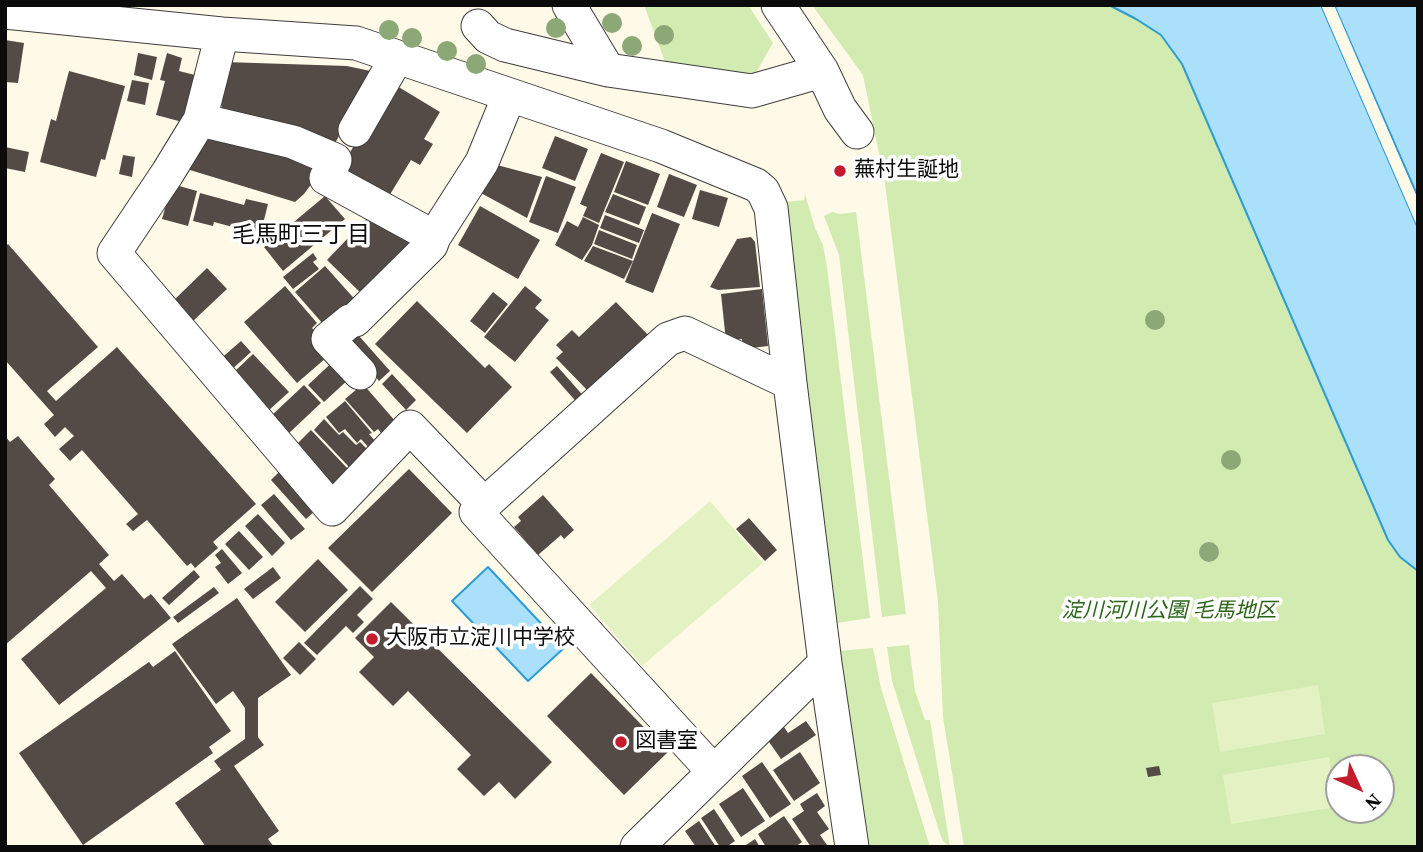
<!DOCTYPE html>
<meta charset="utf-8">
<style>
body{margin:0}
#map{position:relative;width:1423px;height:852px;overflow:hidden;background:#fff9e8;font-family:"Source Serif 4",serif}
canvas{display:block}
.frame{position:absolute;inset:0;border:7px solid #0b0b0b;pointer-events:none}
.north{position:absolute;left:1325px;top:754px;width:70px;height:70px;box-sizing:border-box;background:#fff;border:2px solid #9d9d9d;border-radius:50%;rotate:135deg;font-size:19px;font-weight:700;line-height:28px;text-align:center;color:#0b0b0b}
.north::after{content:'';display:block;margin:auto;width:24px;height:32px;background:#c21c2d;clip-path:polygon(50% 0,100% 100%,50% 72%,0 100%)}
</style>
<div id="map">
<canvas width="1423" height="852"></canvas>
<div class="frame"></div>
<div class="north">N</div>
</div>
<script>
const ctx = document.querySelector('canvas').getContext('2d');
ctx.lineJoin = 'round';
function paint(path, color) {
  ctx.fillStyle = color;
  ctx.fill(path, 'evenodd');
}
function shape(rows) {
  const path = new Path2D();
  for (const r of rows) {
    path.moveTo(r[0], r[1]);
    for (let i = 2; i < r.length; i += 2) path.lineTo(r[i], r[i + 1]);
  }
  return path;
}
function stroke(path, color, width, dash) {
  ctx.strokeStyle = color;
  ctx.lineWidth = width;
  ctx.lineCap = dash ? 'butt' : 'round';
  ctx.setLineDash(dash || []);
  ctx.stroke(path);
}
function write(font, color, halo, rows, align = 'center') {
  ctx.font = font + ' "Source Serif 4","Noto Sans JP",serif';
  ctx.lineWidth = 7;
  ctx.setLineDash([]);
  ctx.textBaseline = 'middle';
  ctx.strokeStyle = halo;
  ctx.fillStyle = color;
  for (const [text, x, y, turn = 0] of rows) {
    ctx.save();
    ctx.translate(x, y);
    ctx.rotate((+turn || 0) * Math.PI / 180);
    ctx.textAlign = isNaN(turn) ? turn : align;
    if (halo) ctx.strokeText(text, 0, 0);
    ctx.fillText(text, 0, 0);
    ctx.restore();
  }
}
paint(shape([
 [644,5,748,5,773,43,750,83,668,70],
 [812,5,1109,5,1147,25,1161,35,1172,47,1182,64,1388,540,1400,557,1418,571,1418,847,964,847,943,717,938,602,885,183,863,75],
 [1339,768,1381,768,1381,810,1339,810],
 [805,194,815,228,823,245,827,267,870,618,837,623,837,617,831,617,786,202,804,200],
 [832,212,840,214,856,212,906,614,882,617,839,255,824,216],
 [909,645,915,691,925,720,930,720,950,847,943,841,940,834,892,681,887,647],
 [873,648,881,688,930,847,866,847,837,651]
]), '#d2ebb1');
paint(shape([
 [710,501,763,563,642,666,589,605],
 [1318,685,1325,734,1220,752,1212,703],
 [1329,757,1336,807,1231,824,1223,775]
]), '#e4f2c3');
const water = shape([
 [1109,5,1321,5,1418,228,1418,571,1400,557,1388,540,1182,64,1161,35,1136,19,1109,5],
 [1334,5,1418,5,1418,197,1334,5],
 [488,567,564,648,528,681,452,601,488,567]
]);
paint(water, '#aae0fa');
stroke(water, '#2d9bd5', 2);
paint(shape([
 [1321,5,1325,5,1418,219,1418,228],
 [1330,5,1334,5,1418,200,1415,198]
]), '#fff9e8');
paint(shape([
 [5,40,24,43,18,83,5,82],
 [138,53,157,57,152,80,134,75],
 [167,53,182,58,179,71,203,77,190,124,156,115,165,81,160,80],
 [225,62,347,66,375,72,330,152,221,119],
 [69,71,125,86,105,160,101,159,96,177,40,162,51,119,56,121],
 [132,80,149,83,145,105,127,101],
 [392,83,440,112,424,139,433,144,420,165,411,160,386,201,338,172],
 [211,129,323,168,304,194,295,202,180,167],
 [555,136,588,149,575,181,542,168],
 [5,147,29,152,25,172,5,168],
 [601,153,624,162,599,223,583,216,587,207,580,204],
 [123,155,135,157,132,177,119,174],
 [626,161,660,174,648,205,614,192],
 [497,165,542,177,527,218,479,192],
 [669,174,697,185,684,217,657,207],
 [546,176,576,187,558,233,529,222],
 [172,184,197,191,188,226,162,219],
 [700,190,728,198,719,227,692,219],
 [200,193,244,205,246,199,268,204,263,224,260,223,259,229,256,228,255,233,214,222,213,226,193,221],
 [613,194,646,207,639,225,605,212],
 [325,196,345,219,283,271,264,247],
 [480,206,540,240,518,279,458,245],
 [372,213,425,243,367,299,327,260],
 [652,213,680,224,653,293,625,282],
 [605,215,644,230,639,243,600,228],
 [583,217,599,225,592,245,582,260,555,245,567,221,578,227],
 [599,230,637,245,632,259,594,244],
 [751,237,755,242,760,287,718,290,710,287,737,239],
 [8,244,98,347,47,391,56,401,117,347,256,504,213,542,218,548,195,568,191,563,187,566,147,520,133,531,126,524,138,514,82,450,70,461,59,449,74,436,65,427,55,437,44,424,54,415,5,360,5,247],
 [593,246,633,261,624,279,584,261],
 [313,253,317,259,313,262,319,269,293,289,283,277],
 [325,266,359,304,323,324,295,292],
 [207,268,227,289,192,322,173,301],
 [285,286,317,323,312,328,333,352,297,383,244,322],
 [525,286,542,300,535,308,549,320,515,362,484,337],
 [762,289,768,346,743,349,742,339,726,341,721,294],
 [493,292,508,304,485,333,470,321],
 [417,301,485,368,489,364,512,387,467,433,375,344],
 [616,302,651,338,589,392,556,358,563,352,556,345,572,330,579,337],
 [352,328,390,371,379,381,341,338],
 [241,341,251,352,229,372,218,361],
 [253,354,289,392,268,411,233,373],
 [339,356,350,378,324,402,308,385],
 [557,366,587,400,580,406,550,372],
 [392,374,416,400,406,410,382,384],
 [363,384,396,422,382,434,378,429,374,432,345,399],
 [304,385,321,403,288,434,271,416],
 [345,401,372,433,369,434,376,442,369,448,361,439,357,443,345,429,339,433,326,417],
 [324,419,339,435,343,432,356,445,360,442,368,450,350,468,314,430],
 [311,430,348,469,330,487,293,448],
 [5,436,10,442,18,436,55,479,49,485,109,555,99,564,114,581,122,574,144,599,151,594,171,618,59,705,21,659,106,588,91,571,5,645],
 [409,469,452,513,372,592,328,548],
 [280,471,316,510,306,519,271,480],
 [274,494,305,529,291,540,261,505],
 [543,495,574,530,564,539,561,535,538,555,514,527,521,521,518,517],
 [258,514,285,543,272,556,245,526],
 [749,518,777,550,765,561,736,529],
 [239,531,263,557,249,570,225,544],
 [222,549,242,573,228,584,215,567,221,563,215,555],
 [318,559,348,590,305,632,275,602],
 [273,567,281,578,253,599,244,589],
 [194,570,200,577,169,605,162,598],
 [360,586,373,599,357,615,364,622,353,633,346,626,317,655,304,643],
 [214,587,219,593,178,623,173,617],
 [237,598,291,675,258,698,258,737,264,745,234,766,279,831,268,839,274,847,206,847,175,803,221,770,214,761,245,739,245,708,233,691,216,704,172,644],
 [391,602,552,762,515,799,499,782,484,796,457,769,471,755,408,691,393,706,359,672,374,657,355,638],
 [299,642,316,659,300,675,283,658],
 [175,651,231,731,209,747,213,753,83,845,19,753,149,662,153,667],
 [591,673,668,752,624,795,547,716],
 [806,721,816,735,781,759,767,739,784,727,788,733],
 [800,752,820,783,794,801,773,770],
 [762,762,791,804,770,818,742,776],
 [1159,766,1161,775,1148,777,1146,768],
 [743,788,765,821,741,837,719,804],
 [817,793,825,806,817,812,829,829,820,835,827,845,825,847,811,847,792,819,804,811,800,804],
 [714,809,735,841,726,847,720,847,701,818],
 [784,816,802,842,795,847,766,847,758,834],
 [699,821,716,847,696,847,685,831],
 [755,839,760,847,743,847]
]), '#544b47');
const minor = shape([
 [569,5,608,70],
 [778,5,822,71,840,109,857,132],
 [5,12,222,34,356,43,661,146,756,185,763,191,771,208,790,383,825,663,852,847],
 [478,26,488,37,505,45,608,70,752,91,822,71],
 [222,34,200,120,167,174,114,253,332,509,410,427,484,504],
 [200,120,293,142,335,160,326,178,434,237],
 [355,130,397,57],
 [360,373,328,339,350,321,355,320,431,245,434,237,482,162,509,96],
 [713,771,476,512,668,339,685,333,790,383],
 [637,847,825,663]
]);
stroke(minor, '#3e3e3e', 35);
stroke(minor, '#fff', 33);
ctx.fillStyle = '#8ba876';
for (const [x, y] of [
 [612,23],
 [556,28],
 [389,30],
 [664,35],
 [412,38],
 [632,46],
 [447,51],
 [476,64],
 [1155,320],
 [1231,460],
 [1209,552]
]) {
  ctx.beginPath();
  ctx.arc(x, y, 10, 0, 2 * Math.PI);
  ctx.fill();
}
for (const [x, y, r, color] of [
 [840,171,7,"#c21c2d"],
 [372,639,7,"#c21c2d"],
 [621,742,7,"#c21c2d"]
]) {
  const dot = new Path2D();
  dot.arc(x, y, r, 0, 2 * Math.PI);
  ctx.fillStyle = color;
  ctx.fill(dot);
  stroke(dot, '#fff', 2.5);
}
write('21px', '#0b0b0b', '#fff', [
 ["蕪村生誕地",854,171],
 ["大阪市立淀川中学校",386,639],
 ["図書室",635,742]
], 'left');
write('italic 21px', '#2c6518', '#fff', [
 ["淀川河川公園 毛馬地区",1169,612]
]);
write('23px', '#0b0b0b', '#fff', [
 ["毛馬町三丁目",301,236]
]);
</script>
